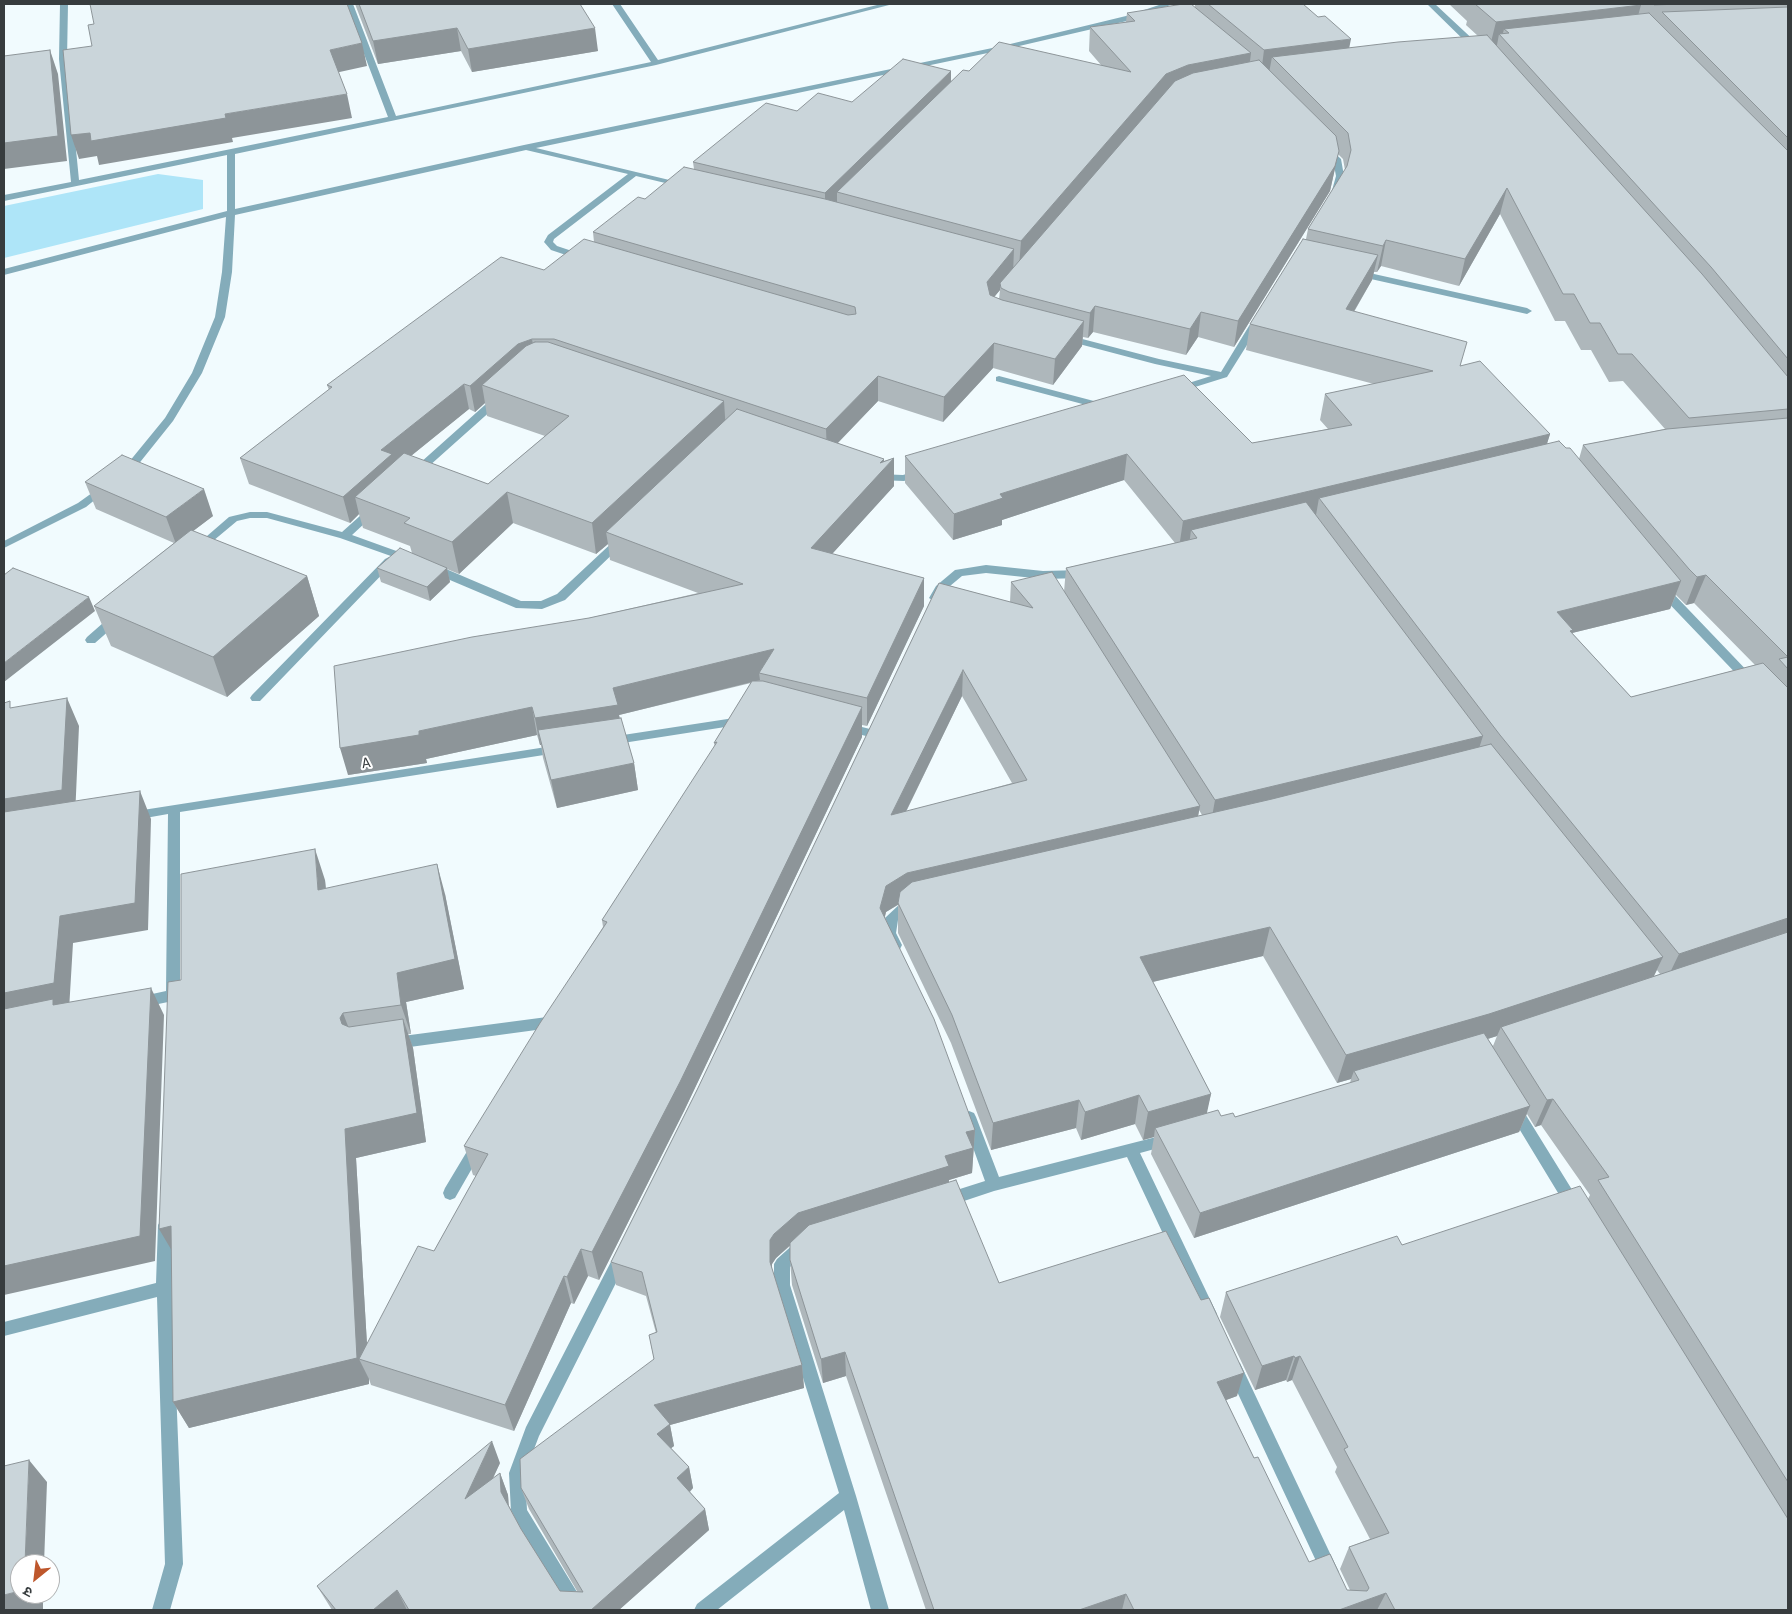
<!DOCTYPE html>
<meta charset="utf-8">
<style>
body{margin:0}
#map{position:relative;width:1792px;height:1614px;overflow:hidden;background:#f1fbfe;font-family:Karla,"Noto Sans Devanagari",sans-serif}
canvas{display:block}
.frame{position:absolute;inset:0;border:5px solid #373c3e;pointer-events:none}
.north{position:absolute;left:10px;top:1554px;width:50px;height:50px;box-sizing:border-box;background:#fff;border:1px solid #afb1b2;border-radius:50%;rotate:209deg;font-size:14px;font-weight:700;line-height:20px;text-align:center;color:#373c3e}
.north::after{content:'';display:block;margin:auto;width:18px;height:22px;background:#be572c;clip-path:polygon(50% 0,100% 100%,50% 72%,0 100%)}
</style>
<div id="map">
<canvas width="1792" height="1614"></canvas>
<div class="frame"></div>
<div class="north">उ</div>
</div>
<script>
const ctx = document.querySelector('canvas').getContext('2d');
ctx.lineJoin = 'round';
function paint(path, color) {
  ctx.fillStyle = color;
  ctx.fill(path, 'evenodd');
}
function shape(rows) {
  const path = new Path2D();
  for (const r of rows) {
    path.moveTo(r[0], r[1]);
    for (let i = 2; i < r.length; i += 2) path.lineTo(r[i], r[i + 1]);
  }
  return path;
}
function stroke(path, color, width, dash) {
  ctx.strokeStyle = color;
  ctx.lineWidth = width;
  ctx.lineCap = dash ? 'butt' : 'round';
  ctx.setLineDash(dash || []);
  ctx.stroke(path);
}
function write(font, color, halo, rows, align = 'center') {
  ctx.font = font + ' Karla,sans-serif';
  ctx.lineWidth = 4;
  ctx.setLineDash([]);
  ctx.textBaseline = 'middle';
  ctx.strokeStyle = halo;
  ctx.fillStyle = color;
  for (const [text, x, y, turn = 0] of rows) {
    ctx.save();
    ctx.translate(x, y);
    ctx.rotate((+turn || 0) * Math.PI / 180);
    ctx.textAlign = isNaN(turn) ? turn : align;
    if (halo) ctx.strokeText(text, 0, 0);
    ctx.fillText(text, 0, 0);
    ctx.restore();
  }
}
paint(shape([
 [158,174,203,180,203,209,4,258,4,206]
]), '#aee5f8');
paint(shape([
 [60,4,68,4,67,59,79,180,388,117,345,4,353,4,396,116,651,62,612,4,620,4,658,60,881,4,893,4,656,65,235,154,235,209,524,145,1002,46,1126,16,1162,4,1173,4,1131,20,1002,50,536,148,686,184,682,187,636,176,554,239,553,242,557,246,584,255,586,257,581,260,551,250,544,242,548,235,628,174,526,150,235,215,232,272,225,317,202,373,173,421,137,466,123,475,118,472,129,462,165,418,192,373,215,317,222,272,226,217,4,275,4,269,227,211,227,155,4,201,4,195,71,182,59,59,60,4],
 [1427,4,1435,4,1479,45,1479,49,1473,49,1427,4],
 [1325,144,1341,159,1344,176,1339,194,1335,197,1331,194,1336,176,1333,160,1321,147,1325,144],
 [1356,270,1527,308,1532,311,1527,314,1353,275,1353,271,1356,270],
 [1257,318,1262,321,1227,377,1179,392,1176,391,1176,387,1211,376,1155,364,1064,340,1062,338,1067,335,1159,359,1221,372,1252,321,1257,318],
 [999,376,1109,405,1110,407,1105,410,996,381,996,377,999,376],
 [499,395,504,398,503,400,419,475,411,475,411,471,495,396,499,395],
 [919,470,924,473,923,475,904,481,878,480,873,477,878,474,903,475,919,470],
 [103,485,107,486,107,490,86,507,4,548,4,541,78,503,103,485],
 [374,506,379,509,378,511,352,535,413,557,414,559,413,561,405,561,340,538,267,518,250,518,237,521,201,551,193,551,192,549,229,517,233,516,250,512,267,512,342,532,370,507,374,506],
 [621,537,626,540,625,542,565,600,542,609,516,608,431,572,429,569,435,565,439,566,521,601,541,601,557,594,617,538,621,537],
 [389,557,393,559,394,561,393,563,260,701,252,701,250,698,252,695,385,559,389,557],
 [986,565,1043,571,1083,570,1089,574,1083,578,1043,579,986,573,962,576,944,591,939,601,935,602,929,598,936,586,955,570,986,565],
 [1662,585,1666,586,1754,678,1756,681,1754,684,1746,684,1658,592,1656,589,1658,586,1662,585],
 [115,615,121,619,119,622,95,643,87,643,85,640,87,637,111,616,115,615],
 [734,718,738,719,740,722,738,725,610,745,604,741,610,737,734,718],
 [846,723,874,730,876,733,870,737,842,730,840,727,846,723],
 [559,745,565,749,563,752,180,812,180,998,178,1002,173,1003,168,1002,139,1008,134,1006,132,1002,134,998,166,991,168,814,134,820,130,818,128,815,130,812,559,745],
 [912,900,917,901,919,905,917,909,911,910,898,920,896,933,902,945,900,949,895,950,890,949,882,933,885,918,902,902,912,900],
 [554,1011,559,1013,561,1017,556,1026,551,1028,395,1049,390,1047,388,1043,390,1039,395,1037,547,1017,549,1013,554,1011],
 [1514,1102,1519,1104,1579,1201,1582,1206,1579,1211,1574,1213,1569,1211,1509,1112,1507,1108,1509,1104,1514,1102],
 [969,1111,974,1113,976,1117,999,1177,1168,1134,1173,1136,1175,1140,1173,1144,1140,1153,1217,1314,1215,1319,1209,1321,1203,1319,1127,1157,994,1191,946,1207,941,1205,939,1200,941,1195,985,1181,962,1117,964,1113,969,1111],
 [477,1141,482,1143,484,1147,482,1151,455,1198,450,1200,445,1198,443,1193,445,1188,472,1143,477,1141],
 [166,1218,171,1220,174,1225,172,1288,183,1564,170,1610,152,1610,165,1564,157,1297,4,1336,4,1322,156,1283,158,1225,161,1220,166,1218],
 [801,1240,806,1242,809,1247,806,1252,790,1267,790,1285,856,1496,889,1610,871,1610,844,1510,717,1610,694,1610,697,1604,839,1493,774,1285,774,1264,777,1259,796,1242,801,1240],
 [621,1250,626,1252,629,1257,539,1436,525,1473,527,1510,588,1610,569,1610,530,1549,513,1518,511,1512,509,1473,526,1427,616,1252,621,1250],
 [1234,1360,1240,1363,1336,1566,1339,1572,1336,1578,1330,1581,1324,1578,1226,1368,1228,1363,1234,1360]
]), '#84acba');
paint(shape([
 [355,4,580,4,598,51,472,72,461,51,378,64],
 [1195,4,1303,4,1349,48,1478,36,1466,25,1467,21,1449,4,1788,4,1788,1610,926,1610,846,1376,823,1383,792,1285,790,1260,790,1246,776,1258,772,1264,772,1269,802,1365,804,1388,670,1425,674,1446,671,1448,689,1467,693,1488,690,1492,705,1509,709,1530,619,1610,332,1610,317,1586,500,1463,492,1479,500,1473,508,1495,509,1506,521,1529,560,1591,577,1591,529,1509,521,1488,654,1359,649,1335,656,1333,646,1296,616,1285,611,1262,697,1090,939,583,1010,602,1011,582,1064,592,1066,568,1175,543,1124,480,1002,520,1002,525,953,540,905,483,905,456,1252,443,1328,429,1320,420,1325,394,1374,384,1246,350,1250,324,1306,239,1308,229,1345,170,1343,159,1338,154,1330,191,1234,347,1198,337,1186,355,1093,332,1088,338,1083,337,1082,346,1053,385,993,368,943,422,878,401,838,443,884,461,894,458,894,486,832,554,924,578,924,606,867,726,862,725,862,737,684,1111,599,1280,588,1276,574,1304,571,1303,514,1431,371,1385,369,1379,369,1384,189,1428,173,1402,181,980,325,880,326,888,445,894,464,989,406,1002,411,1034,408,1034,413,1048,426,1142,356,1158,367,1345,434,1251,476,1176,473,1175,464,1146,603,927,602,920,715,747,714,743,751,683,619,715,634,763,638,790,557,808,543,758,541,745,540,745,537,735,426,759,427,763,348,775,589,618,698,593,610,560,608,544,596,554,513,523,459,574,447,569,450,582,430,601,381,582,377,568,412,553,410,546,363,528,359,514,350,523,249,484,240,458,329,390,327,385,544,270,594,242,593,232,694,169,693,162,797,111,852,102,951,81,969,71,1101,65,1089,51,1090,27,1126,22,1127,13,1195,7],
 [1500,214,1555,321,1565,321,1581,350,1591,350,1609,382,1623,381,1665,429,1583,445,1579,459,1566,448,1547,443,1550,434,1460,366,1354,312,1372,280,1374,272,1377,272,1381,266,1459,286],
 [1000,290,999,299,994,297],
 [485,403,487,416,545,436,488,484,411,456,469,409,475,412],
 [1676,595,1686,605,1694,603,1755,665,1631,697,1572,633,1670,609],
 [962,696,1012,783,906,812],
 [1199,810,1202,815,1198,816],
 [898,905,898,933,951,1043,991,1150,1076,1128,1081,1140,1135,1124,1143,1140,1154,1137,1151,1154,1194,1238,1519,1132,1527,1114,1535,1127,1541,1125,1590,1195,1588,1199,1402,1245,1226,1292,1220,1317,1255,1390,1286,1380,1287,1382,1292,1380,1337,1467,1335,1472,1370,1539,1349,1547,1340,1569,1350,1590,1347,1590,1309,1562,1254,1458,1226,1400,1237,1396,999,1283,949,1182,949,1180,972,1173,975,1130,885,917,886,912],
 [1263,956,1337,1083,1351,1079,1350,1083,1235,1117,1221,1116,1206,1113,1211,1094,1153,982],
 [1657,970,1660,974,1654,976],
 [1497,1036,1493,1046,1488,1039],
 [85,482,213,516,193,531,307,576,319,616,227,697,111,646,94,606,174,543,96,509]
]), '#aeb7bb');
paint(shape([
 [1641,5,1634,30,1509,33,1504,29,1502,37,1499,34,1497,45,1490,46,1496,22],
 [457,28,461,51,378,64,373,41],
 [595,28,598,51,472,72,468,49],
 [1351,39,1346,64,1272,57,1269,73,1261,74,1264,50],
 [362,43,367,66,335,73,330,50],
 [50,50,58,74,67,161,4,169,4,143],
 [1251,53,1248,77,1019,267,1021,241,1166,74,1188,65],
 [951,71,951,91,837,192,837,202,825,214,825,193],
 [347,94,352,118,232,138,233,142,99,165,97,156,79,159,71,135,225,114],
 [1339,151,1330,191,1234,347,1238,321],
 [1507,188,1500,214,1459,286,1465,259],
 [1386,240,1381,266,1377,272,1383,246],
 [1014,249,1013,274,1000,283,1000,290,986,307,987,282],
 [1378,255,1372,280,1340,335,1346,309],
 [1095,306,1093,332,1088,338,1090,313],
 [1201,312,1198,337,1186,355,1190,329],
 [1084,321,1082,346,1053,385,1055,359],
 [532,339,536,364,482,385,485,403,475,412,470,386,518,344],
 [994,343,993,368,943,422,944,397],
 [878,376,878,401,827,454,826,429],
 [464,384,469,409,396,468,355,497,359,514,350,523,343,497,381,450],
 [724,401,726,432,606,532,608,544,596,554,592,523],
 [1550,434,1542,460,1319,498,1316,515,1197,538,1191,530,1189,546,1179,548,1183,521],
 [1127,454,1124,480,1002,520,1002,525,953,540,954,514,1000,494],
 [894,458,894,486,812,576,811,548,880,463,884,459,884,469],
 [204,489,213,516,176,544,166,517],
 [507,492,513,523,459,574,452,542],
 [447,568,450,582,430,601,427,587],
 [1706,575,1694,603,1686,605,1697,577],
 [307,576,319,616,227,697,213,657],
 [924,578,924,606,867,726,867,698],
 [1681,581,1670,609,1572,633,1557,612],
 [89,597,95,611,4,682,4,663],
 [774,649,759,673,760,680,619,715,622,733,538,730,541,745,540,745,535,718,613,688],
 [963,670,962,696,891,842,891,815],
 [67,698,79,726,75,817,4,828,4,799],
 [532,707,537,735,426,759,427,763,348,775,340,748],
 [862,707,862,737,684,1111,599,1280,592,1252],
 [1483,736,1474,764,1210,828,1215,800],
 [634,763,638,790,557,808,551,780],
 [140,791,151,819,148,930,73,943,69,1010,4,1023,4,993,60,916],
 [1200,806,1195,832,907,899,886,912,880,934,880,908,886,886,907,873],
 [315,849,325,880,328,920,318,890],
 [437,864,445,894,464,989,406,1002,411,1034,401,1005,397,973],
 [1788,918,1788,939,1666,981,1679,954],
 [1270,927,1263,956,1135,986,1140,957],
 [1663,957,1649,986,1501,1027,1497,1036,1477,1042,1354,1071,1351,1079,1337,1083,1346,1055],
 [151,988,164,1015,155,1261,4,1295,4,1266],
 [343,1013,354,1042,350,1047,340,1018],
 [403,1019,413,1048,426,1142,356,1158,368,1361,359,1359,369,1379,369,1384,189,1428,173,1402,345,1129],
 [1211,1094,1205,1122,1155,1128,1154,1137,1143,1140,1148,1112],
 [1139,1095,1135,1124,1081,1140,1085,1112],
 [1553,1099,1541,1125,1535,1127,1547,1100],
 [1079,1100,1076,1128,991,1150,993,1123],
 [1530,1106,1519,1132,1194,1238,1200,1213],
 [975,1130,972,1173,949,1180,948,1191,799,1237,776,1258,772,1264,772,1286,770,1262,770,1240,774,1234,798,1213,945,1156,966,1132],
 [171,1226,175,1256,159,1229],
 [581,1249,588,1276,574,1304,567,1277],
 [564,1276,571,1303,514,1431,505,1405],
 [845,1352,846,1376,823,1383,821,1359],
 [1294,1356,1286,1380,1255,1390,1262,1366],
 [1300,1356,1292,1380,1287,1382,1295,1358],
 [802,1365,804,1388,670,1425,674,1446,661,1456,657,1434,654,1405],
 [1244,1373,1237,1396,1210,1406,1217,1382],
 [492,1441,500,1463,474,1520,465,1499],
 [29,1460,47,1482,44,1564,25,1564],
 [689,1467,693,1488,682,1499,677,1478],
 [500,1473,508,1495,509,1513,501,1492],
 [705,1509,709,1530,619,1610,591,1610],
 [397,1590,407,1610,373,1610],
 [20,1591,20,1594,43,1594,43,1610,4,1610,4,1595],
 [1386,1593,1377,1610,1339,1610],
 [1126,1594,1122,1610,1079,1610]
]), '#8d9599');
const building = shape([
 [90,4,347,4,362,43,330,50,347,94,225,114,226,118,91,141,90,133,71,135,63,50,92,46,88,25,94,24,90,4],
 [359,4,580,4,595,28,468,49,457,28,373,41,359,4],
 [1183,4,1191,4,1251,53,1188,65,1166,74,1021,241,837,192,963,70,969,71,999,42,1131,72,1090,27,1135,21,1127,13,1183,4],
 [1208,4,1303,4,1318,17,1325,16,1351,39,1264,50,1208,4],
 [1475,4,1639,4,1641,5,1496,22,1475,4],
 [1653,4,1679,4,1654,5,1653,4],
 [1788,7,1788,138,1662,12,1788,7],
 [1649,13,1788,151,1788,359,1711,267,1499,34,1509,33,1504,29,1649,13],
 [1487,35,1702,274,1788,377,1788,409,1689,418,1632,354,1618,354,1600,323,1590,323,1574,294,1563,294,1507,188,1465,259,1386,240,1383,246,1308,229,1347,166,1351,150,1348,133,1272,57,1398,42,1487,35],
 [50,50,58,136,4,143,4,56,50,50],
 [903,59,951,71,825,193,693,162,766,103,797,111,818,93,852,102,903,59],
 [1259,60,1336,136,1339,151,1335,166,1238,321,1201,312,1190,329,1095,306,1090,313,1009,292,1001,288,1000,283,1175,81,1193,73,1259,60],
 [684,167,825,199,1014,249,987,282,990,295,1002,300,1084,321,1055,359,994,343,944,397,878,376,826,429,554,339,532,339,518,344,470,386,464,384,381,450,392,454,343,497,240,458,332,387,327,385,501,257,544,270,584,239,848,315,856,314,855,307,593,232,638,197,645,199,684,167],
 [1303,239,1378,255,1346,309,1467,342,1460,366,1480,361,1550,434,1183,521,1127,454,1000,494,1003,498,954,514,905,456,1184,375,1252,443,1352,425,1325,394,1433,371,1250,324,1303,239],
 [535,342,548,342,724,401,592,523,507,492,452,542,404,523,410,518,355,497,404,453,488,484,569,416,482,385,526,346,535,342],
 [737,409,884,459,880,463,894,458,811,548,924,578,867,698,759,673,774,649,613,688,618,705,535,718,532,707,419,731,419,735,340,748,334,666,472,637,589,618,743,584,606,532,737,409],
 [1788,418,1788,669,1779,659,1788,657,1706,575,1697,577,1689,569,1583,445,1667,429,1788,418],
 [1559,441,1566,448,1570,448,1681,581,1557,612,1573,630,1570,631,1631,697,1763,663,1788,688,1788,918,1679,954,1500,735,1319,498,1559,441],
 [122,455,204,489,166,517,85,482,122,455],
 [1306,502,1483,736,1215,800,1066,568,1197,538,1191,530,1306,502],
 [191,530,307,576,213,657,94,606,191,530],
 [400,548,447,568,427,587,377,568,400,548],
 [13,568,89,597,4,663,4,575,13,568],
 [1052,572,1200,806,907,873,886,886,880,908,934,1019,975,1130,966,1132,973,1148,945,1156,949,1166,798,1213,774,1234,770,1240,770,1262,802,1365,654,1405,670,1424,657,1434,689,1467,677,1478,705,1509,591,1610,409,1610,397,1590,373,1610,336,1610,317,1586,492,1441,465,1499,500,1473,501,1492,521,1529,560,1591,583,1592,521,1488,520,1459,654,1359,649,1335,657,1332,642,1272,611,1262,697,1090,939,583,1033,608,1011,582,1052,572],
 [963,670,1027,780,891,815,963,670],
 [752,681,763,681,862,707,680,1082,592,1252,581,1249,567,1277,564,1276,505,1405,359,1359,418,1246,434,1251,488,1154,464,1146,540,1023,607,922,602,920,717,742,714,743,752,681],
 [67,698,62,790,4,799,4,703,10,701,10,708,67,698],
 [621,718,634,763,551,780,538,730,621,718],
 [1491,744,1663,957,1489,1014,1346,1055,1270,927,1140,957,1211,1094,1148,1112,1139,1095,1085,1112,1079,1100,993,1123,952,1015,898,903,900,892,912,882,1272,799,1491,744],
 [140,791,135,903,60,916,54,983,4,993,4,812,140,791],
 [315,849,318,890,437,864,455,959,397,973,401,1005,343,1013,340,1018,342,1024,349,1027,403,1019,417,1113,345,1129,357,1358,173,1402,171,1226,159,1229,168,982,181,980,181,874,315,849],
 [1788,932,1788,1482,1598,1180,1609,1177,1553,1099,1547,1100,1501,1027,1788,932],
 [151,988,140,1236,4,1266,4,1009,53,999,53,1005,151,988],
 [1484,1033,1530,1106,1200,1213,1155,1128,1218,1110,1221,1116,1233,1113,1235,1117,1359,1080,1354,1071,1484,1033],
 [956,1180,999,1283,1166,1231,1201,1300,1209,1298,1244,1373,1217,1382,1254,1458,1258,1457,1309,1562,1330,1554,1347,1590,1367,1591,1369,1588,1349,1547,1389,1533,1344,1449,1348,1447,1300,1356,1295,1358,1294,1356,1262,1366,1226,1292,1397,1236,1402,1245,1580,1186,1788,1519,1788,1610,1395,1610,1386,1593,1339,1610,1134,1610,1126,1594,1079,1610,934,1610,845,1352,821,1359,790,1260,790,1243,809,1225,956,1180],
 [29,1460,25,1564,20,1564,20,1591,4,1595,4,1466,29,1460]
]);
paint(building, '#cad5da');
stroke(building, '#8d9599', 1);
write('16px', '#373c3e', '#fff', [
 ["A",366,763,-9]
]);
</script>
